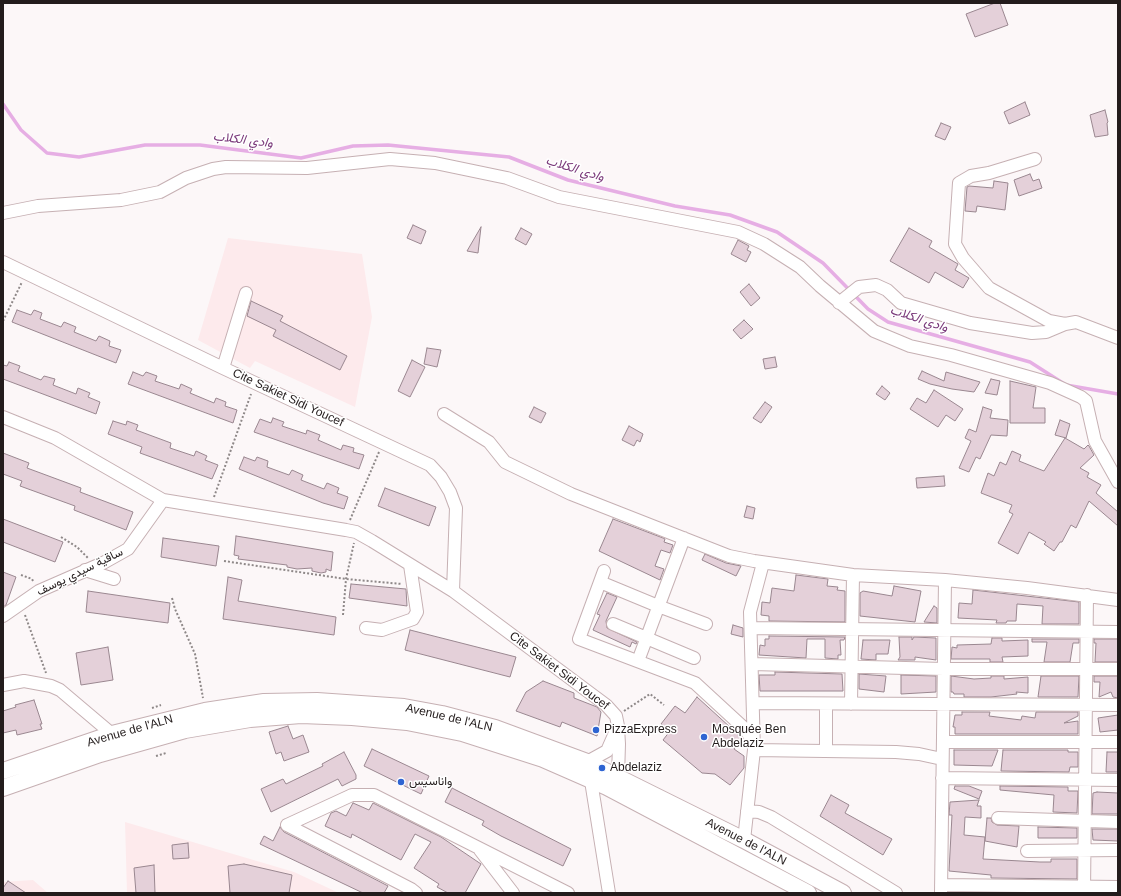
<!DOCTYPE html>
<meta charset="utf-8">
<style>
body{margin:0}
#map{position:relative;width:1121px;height:896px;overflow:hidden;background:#fcf7f8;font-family:Helvetica,sans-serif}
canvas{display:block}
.frame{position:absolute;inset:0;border:4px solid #231c1c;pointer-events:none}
</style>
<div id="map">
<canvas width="1121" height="896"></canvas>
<div class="frame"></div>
</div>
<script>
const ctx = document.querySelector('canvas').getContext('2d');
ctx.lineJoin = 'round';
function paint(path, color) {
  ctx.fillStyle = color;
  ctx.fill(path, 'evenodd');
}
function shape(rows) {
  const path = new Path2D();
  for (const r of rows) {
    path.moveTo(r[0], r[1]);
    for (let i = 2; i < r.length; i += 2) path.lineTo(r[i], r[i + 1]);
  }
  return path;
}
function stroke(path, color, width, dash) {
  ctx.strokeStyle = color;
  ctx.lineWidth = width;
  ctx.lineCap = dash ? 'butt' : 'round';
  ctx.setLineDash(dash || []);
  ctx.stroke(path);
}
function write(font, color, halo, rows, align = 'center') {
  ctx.font = font + ' Helvetica,Vazirmatn,sans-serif';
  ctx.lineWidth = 3;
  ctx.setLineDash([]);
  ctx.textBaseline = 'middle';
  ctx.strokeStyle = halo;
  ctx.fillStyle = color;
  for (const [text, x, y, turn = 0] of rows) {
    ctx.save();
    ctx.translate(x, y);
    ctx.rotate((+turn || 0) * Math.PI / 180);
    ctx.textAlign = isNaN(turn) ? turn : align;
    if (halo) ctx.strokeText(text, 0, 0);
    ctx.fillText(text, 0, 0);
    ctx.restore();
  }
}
paint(shape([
 [228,238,362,254,372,317,355,407,255,361,250,368,198,340],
 [125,822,294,872,339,893,127,893],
 [33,880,48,893,3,893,3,882]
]), '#fdeaec');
stroke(shape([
 [3,104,21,130,47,153,79,157,145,145,200,145,301,158,353,146,388,145,509,157,568,180,675,206,730,215,777,232,823,263,868,309,888,322,1030,362,1066,385,1118,394]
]), '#e6aee4', 3.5);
const building = shape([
 [995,3,1000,3,1008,25,975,37,966,14,995,3],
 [1025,102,1030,115,1009,124,1004,112,1025,102],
 [1105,110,1108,122,1107,123,1108,135,1095,137,1090,115,1105,110],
 [941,123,951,127,945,140,935,136,941,123],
 [1030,174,1033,181,1039,179,1042,188,1019,196,1014,180,1030,174],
 [994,181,1008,183,1005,210,977,206,976,212,965,211,967,187,969,186,993,188,994,181],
 [413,225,426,231,421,244,407,238,413,225],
 [481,227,478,253,467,251,481,227],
 [521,228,532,234,526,245,515,239,521,228],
 [909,228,932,241,929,247,958,264,955,270,969,278,963,288,935,272,929,283,890,261,909,228],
 [738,240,749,246,747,250,751,252,746,262,731,254,738,240],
 [749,284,760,298,751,306,740,292,749,284],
 [251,301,283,316,280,321,347,356,340,370,273,336,276,330,247,316,251,301],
 [17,310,31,315,34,310,42,313,40,319,61,327,64,322,76,327,74,332,96,341,99,336,110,341,109,346,121,350,116,363,12,322,17,310],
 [744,320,753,329,741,339,733,330,744,320],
 [427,348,441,350,437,367,424,364,427,348],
 [775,357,777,367,765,369,763,359,775,357],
 [412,360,425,367,410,397,398,391,412,360],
 [9,362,20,366,18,371,41,380,44,376,55,379,53,385,76,394,78,388,90,393,88,397,100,402,96,414,3,379,3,365,7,366,9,362],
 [922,371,944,381,946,372,980,382,974,392,952,389,930,384,918,379,922,371],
 [133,372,143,376,146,372,157,376,155,381,179,389,181,384,192,389,190,393,214,403,216,398,226,402,225,406,237,410,233,423,128,384,133,372],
 [991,379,1000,381,997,395,985,393,991,379],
 [1010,381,1036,387,1033,408,1045,408,1045,423,1010,423,1010,381],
 [882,386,890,393,885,400,876,394,882,386],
 [934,390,963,409,955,421,946,415,938,427,910,409,917,398,926,403,934,390],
 [765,402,772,407,761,423,753,418,765,402],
 [534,407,546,413,541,423,529,417,534,407],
 [983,407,992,410,990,418,1008,420,1007,436,991,435,980,459,976,457,969,472,959,468,971,441,965,438,969,429,976,432,983,407],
 [273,418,284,422,282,426,306,434,307,430,320,435,318,440,341,450,343,445,354,448,353,452,364,455,359,469,254,432,260,419,271,423,273,418],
 [1060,420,1070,424,1066,438,1055,435,1060,420],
 [113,421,126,425,127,421,138,425,136,430,171,443,170,448,194,456,196,451,207,456,205,460,218,465,212,479,140,453,142,447,108,434,113,421],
 [629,426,643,434,640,442,637,440,634,446,622,440,629,426],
 [1065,438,1084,449,1088,445,1089,446,1094,455,1080,468,1089,473,1087,477,1101,485,1096,493,1118,512,1118,526,1089,501,1076,528,1071,525,1062,542,1060,542,1054,551,1044,544,1046,542,1029,532,1018,554,998,543,1013,514,1009,512,1012,505,981,493,988,473,994,476,1000,462,1006,465,1012,451,1021,455,1019,461,1044,471,1065,438],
 [3,453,29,463,27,468,81,488,80,492,133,512,126,530,74,510,75,506,20,486,22,481,3,474,3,453],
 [244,457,255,461,257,457,268,461,267,467,289,475,292,470,303,475,301,480,324,489,327,483,339,488,337,493,348,497,344,509,323,503,239,469,244,457],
 [944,476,945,486,917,488,916,478,944,476],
 [385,488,436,507,429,526,378,506,385,488],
 [747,506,755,508,753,519,744,517,747,506],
 [3,519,63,542,55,562,3,542,3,519],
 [613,519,663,538,665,539,664,542,673,545,670,553,661,550,655,566,664,569,660,580,599,551,613,519],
 [236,536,333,552,331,571,326,569,326,572,321,573,312,571,312,568,297,569,287,567,287,565,238,559,239,556,234,555,236,536],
 [163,538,219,546,216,566,161,557,163,538],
 [705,554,726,563,741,566,736,576,702,560,705,554],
 [3,572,16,577,6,605,3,607,3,572],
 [796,575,828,579,827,586,838,587,837,590,845,591,845,622,769,621,769,616,761,615,762,602,770,603,772,588,794,591,796,575],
 [228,577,242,580,238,601,336,617,334,635,223,619,228,577],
 [351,584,406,589,407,606,349,598,351,584],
 [894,586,921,591,915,622,860,616,860,593,863,591,892,596,894,586],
 [973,590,1079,602,1079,624,1042,624,1043,606,1017,604,1016,621,1007,621,1006,623,996,623,997,620,958,618,959,603,972,604,973,590],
 [88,591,170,603,168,623,86,612,88,591],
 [607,593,617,597,606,621,607,628,637,642,636,644,632,642,630,647,593,630,600,615,597,614,607,593],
 [934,606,937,608,937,623,924,622,934,606],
 [733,625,743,628,743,637,731,634,733,625],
 [410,630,516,657,510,677,405,650,410,630],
 [769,636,845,637,844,640,840,640,841,655,838,655,838,659,825,658,825,639,807,639,806,658,759,655,760,645,765,646,765,639,769,639,769,636],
 [899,637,912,637,912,640,914,637,936,638,936,660,915,657,915,660,898,660,900,657,899,637],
 [992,638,1002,638,1002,641,1028,640,1028,656,1002,657,1003,662,990,662,990,659,951,659,952,647,957,648,957,645,991,644,992,638],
 [1032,639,1079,639,1079,643,1073,643,1070,662,1044,662,1047,642,1032,642,1032,639],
 [1094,639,1118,639,1118,662,1095,662,1096,643,1094,643,1094,639],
 [863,640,890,640,888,654,876,654,876,660,861,659,863,640],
 [108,647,113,680,81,685,76,653,108,647],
 [775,672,842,674,843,691,760,691,759,675,775,675,775,672],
 [859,674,886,676,884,692,859,689,859,674],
 [901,675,936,676,936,692,901,694,901,675],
 [951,676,974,679,991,678,991,676,1004,676,1004,679,1028,677,1028,693,1016,692,1017,694,991,697,964,697,964,694,954,694,953,692,951,692,951,676],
 [1041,676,1079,676,1078,697,1038,697,1041,676],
 [1094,676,1118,676,1118,698,1113,697,1111,692,1099,697,1100,682,1094,682,1094,676],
 [543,681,574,693,574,698,597,707,601,712,597,736,562,722,560,727,516,711,526,692,543,681],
 [697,697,742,738,734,749,744,756,744,768,730,785,715,774,702,773,663,740,670,731,661,724,675,706,685,713,697,697],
 [34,700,42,724,40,724,42,729,17,735,16,730,3,733,3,711,16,707,15,705,34,700],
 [962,712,990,712,989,716,1021,720,1022,716,1035,718,1036,712,1078,712,1078,716,1064,723,1078,721,1078,734,955,734,955,727,953,727,955,715,962,715,962,712],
 [1118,715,1118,730,1100,732,1098,718,1118,715],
 [288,726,293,739,303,735,309,752,284,761,281,752,276,754,269,732,288,726],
 [372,749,429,776,421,794,364,766,372,749],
 [954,750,998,750,992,766,954,765,954,750],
 [1003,750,1068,750,1068,752,1078,752,1078,767,1070,767,1069,772,1001,771,1003,750],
 [344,752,356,775,356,779,342,786,338,779,271,812,261,789,283,779,286,784,323,766,322,764,344,752],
 [1107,752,1118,752,1118,772,1106,772,1107,752],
 [955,786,969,786,982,791,979,799,954,789,955,786],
 [1000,786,1068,787,1068,791,1078,791,1077,813,1053,812,1054,795,1000,790,1000,786],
 [452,788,571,849,563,866,501,836,482,825,484,821,445,802,452,788],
 [1097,792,1118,793,1118,814,1092,814,1093,793,1097,792],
 [831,795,849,805,845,813,892,839,883,855,820,816,831,795],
 [979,800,977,806,981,806,981,818,965,817,964,835,985,837,983,859,1040,862,1051,862,1051,859,1077,859,1077,879,991,878,991,875,949,871,952,815,949,815,950,802,979,800],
 [353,803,369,810,373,803,441,837,481,864,465,893,448,893,437,887,439,884,414,868,431,842,415,834,401,860,352,834,351,838,325,826,331,813,336,811,346,816,353,803],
 [987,818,991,818,992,822,997,825,1019,826,1017,847,985,841,987,818],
 [280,827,284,832,388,886,384,893,363,893,260,844,264,836,273,841,280,827],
 [1038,827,1077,828,1077,838,1038,838,1038,827],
 [1092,829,1118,829,1118,841,1093,840,1092,829],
 [188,843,189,858,173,859,172,845,188,843],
 [244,864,292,875,289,893,230,893,228,866,244,864],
 [154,865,155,893,136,893,134,868,154,865],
 [8,881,26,893,3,893,3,888,8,881]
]);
paint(building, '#e4d0d9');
stroke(building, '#9a8790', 1);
const minor = shape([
 [1035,159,989,173,971,176,959,183,955,244,963,258,989,288,1049,321,1065,324,1076,322,1118,338],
 [3,213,38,206,121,200,160,192,186,178,213,169,226,167,307,168,390,159,435,163,507,178,559,197,738,232,764,244,800,267,820,286,874,331,910,346,951,355,1050,383,1081,397,1086,401,1095,441,1118,482],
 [3,262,223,368,430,465,441,477,450,492,456,508,453,591],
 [839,303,859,287,876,285,887,290,901,303,970,323,1032,333,1046,332,1065,324],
 [223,368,246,293],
 [444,414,489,442,505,462,571,494,729,556,754,561,853,575,945,580,1027,588,1118,600],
 [3,417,55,438,163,500,346,530,356,532,372,541,453,591,606,705,616,716,618,726,607,751,587,762],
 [85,570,114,579],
 [604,571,579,639,695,683,745,729,754,743],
 [600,582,658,606,706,624],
 [3,616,39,591,103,563,128,549,163,500],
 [613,624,694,658],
 [366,628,382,630,413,619,417,612,410,565],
 [751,628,1118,632],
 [638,661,684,538],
 [752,664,944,669,1118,669],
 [3,685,24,681,51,686,60,690,112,734,114,739],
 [753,703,1118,705],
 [826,704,826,751],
 [851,704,853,575],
 [618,727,619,744,618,776,620,785],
 [943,742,1118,742],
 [754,750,896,752,919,754,942,759],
 [942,778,1118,780],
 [591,781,609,893],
 [747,811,759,812,771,817,896,893],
 [998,818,1118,822],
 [287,825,352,795,374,795,568,893],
 [287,825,411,889,416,893],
 [744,840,754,750,750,612,763,563],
 [480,850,513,893],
 [1027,851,1118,850],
 [941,885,1118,887],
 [941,893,945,580],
 [1084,893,1087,595]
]);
const major = shape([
 [3,771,112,734,205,711,264,702,317,701,404,707,442,714,495,728,587,762,744,840,843,893],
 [3,788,100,754,185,730,250,719,301,715,352,717,407,722,462,733,543,759,607,787,808,893]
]);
stroke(minor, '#c6b0b3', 14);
stroke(major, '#c6b0b3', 18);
stroke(shape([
 [3,321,22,282],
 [214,497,251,394],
 [350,520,379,452],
 [61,537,77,547,88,558],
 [224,561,346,579,402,584],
 [21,575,32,579,33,581],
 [172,598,175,609,195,654,203,698],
 [25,615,46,673],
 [343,615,346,579,354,543],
 [152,708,161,705],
 [624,711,650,694,664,705],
 [156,756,166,753]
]), '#8e8888', 2, [2, 2]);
stroke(minor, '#fff', 12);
stroke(major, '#fff', 16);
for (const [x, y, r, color] of [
 [596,730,4,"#2e64d2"],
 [704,737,4,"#2e64d2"],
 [602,768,4,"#2e64d2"],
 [401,782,4,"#2e64d2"]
]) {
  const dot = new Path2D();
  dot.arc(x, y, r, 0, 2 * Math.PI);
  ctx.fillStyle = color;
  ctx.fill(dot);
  stroke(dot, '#fff', 1.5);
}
write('12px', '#231c1c', '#fff', [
 ["Cite Sakiet Sidi Youcef",288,398,25],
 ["ساقية سيدي يوسف",80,572,-26],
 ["Cite Sakiet Sidi Youcef",559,671,37],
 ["Avenue de l'ALN",449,718,13],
 ["Avenue de l'ALN",130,731,-16],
 ["Avenue de l'ALN",746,842,27]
]);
write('12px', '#231c1c', '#fff', [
 ["PizzaExpress",604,730],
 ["Mosquée Ben",712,730],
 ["Abdelaziz",712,744],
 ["Abdelaziz",610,768],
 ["واناسيس",409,782]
], 'left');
write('italic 13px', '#7b3a7b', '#fff', [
 ["وادي الكلاب",243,140,7],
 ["وادي الكلاب",575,169,17],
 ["وادي الكلاب",919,319,18]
]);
</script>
